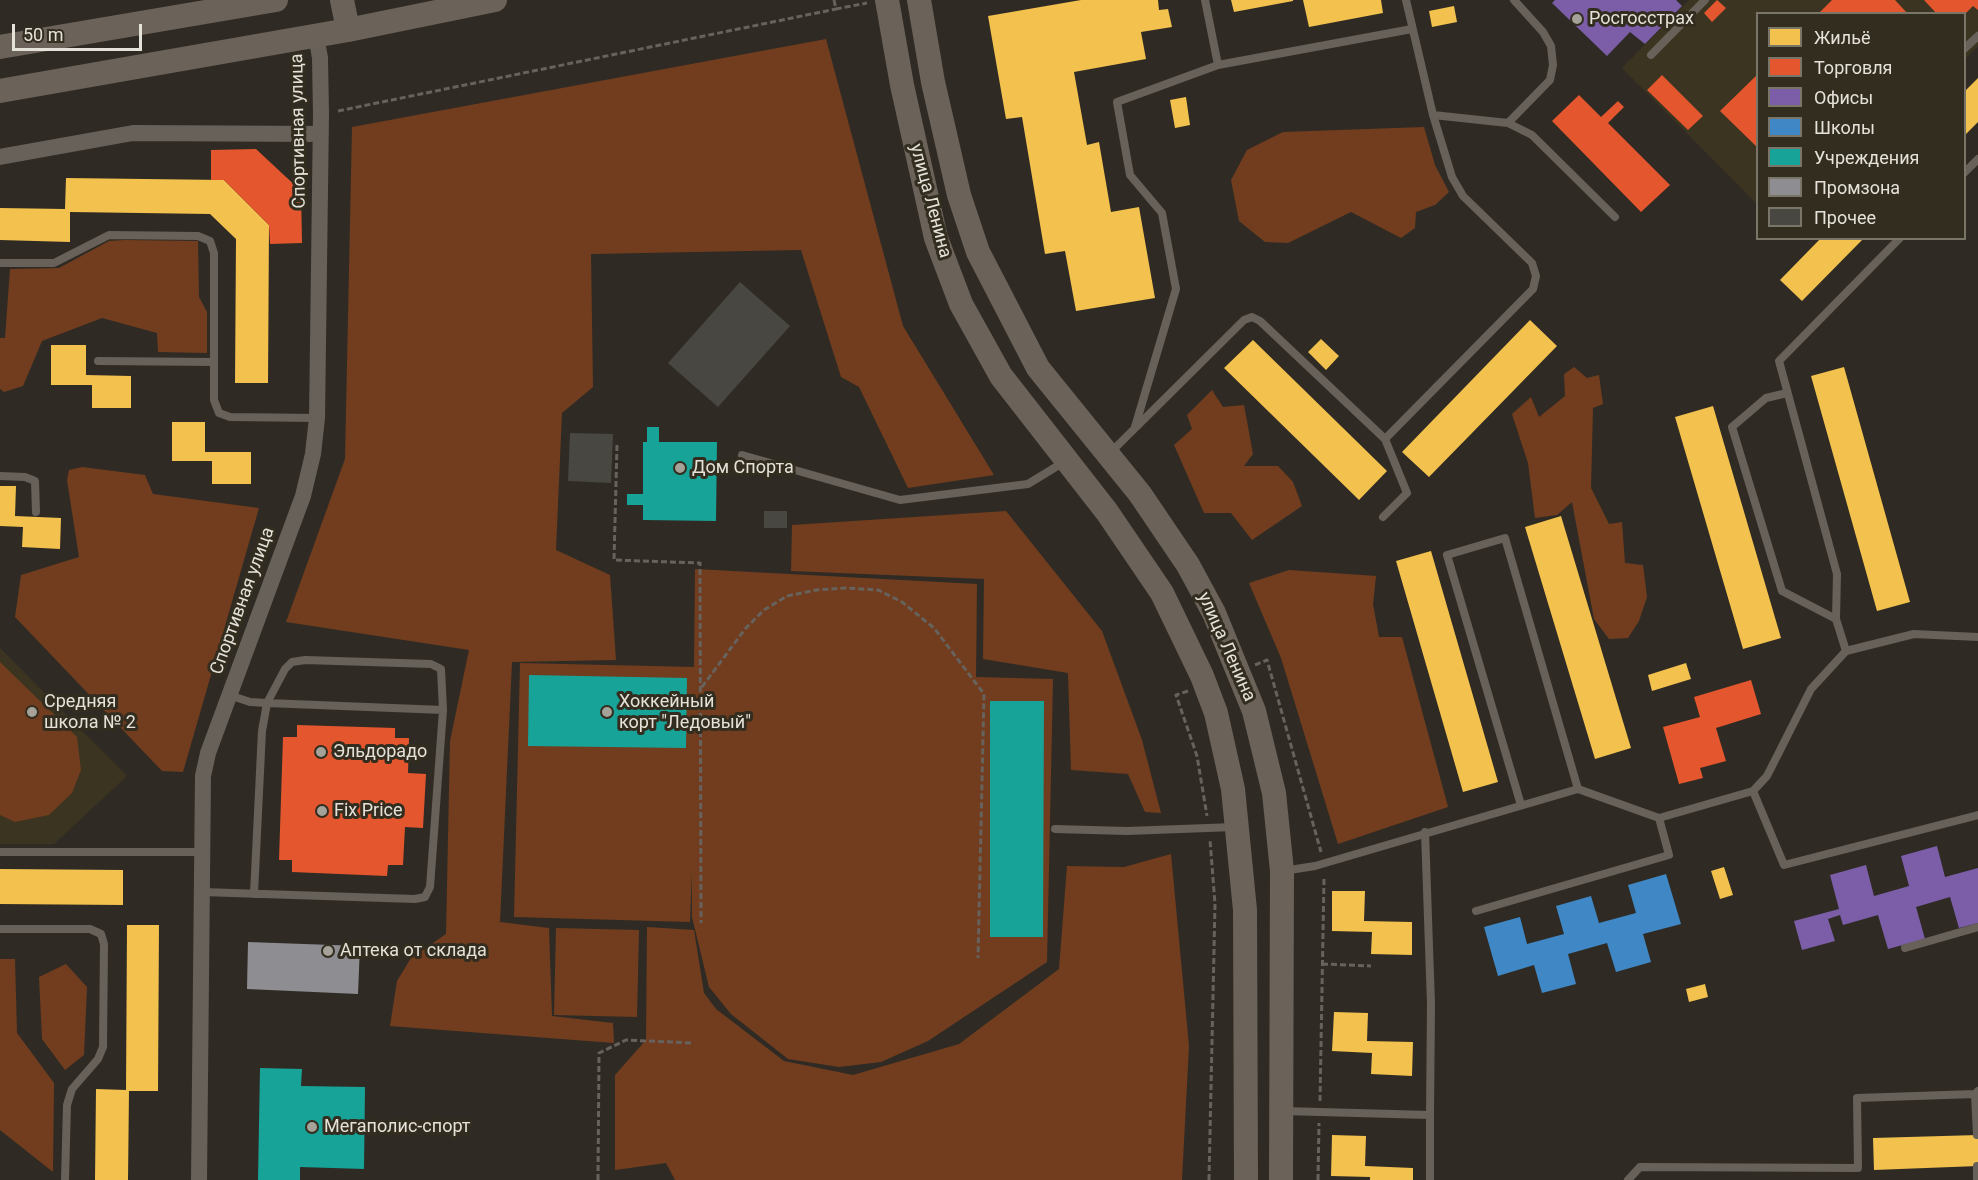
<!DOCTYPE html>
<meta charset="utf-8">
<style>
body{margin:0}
#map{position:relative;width:1978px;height:1180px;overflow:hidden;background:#2f2b24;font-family:Roboto,sans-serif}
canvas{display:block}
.legend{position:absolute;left:1756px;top:12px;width:210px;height:228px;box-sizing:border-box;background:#332d1f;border:2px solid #7a7569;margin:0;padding:8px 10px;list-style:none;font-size:18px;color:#e5e2d9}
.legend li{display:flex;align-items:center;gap:12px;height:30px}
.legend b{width:30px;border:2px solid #7a7569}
.scale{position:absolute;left:12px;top:24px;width:130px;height:27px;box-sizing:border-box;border:3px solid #e5e2d9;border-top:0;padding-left:8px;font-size:18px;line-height:21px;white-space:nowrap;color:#e5e2d9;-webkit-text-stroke:4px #332d1f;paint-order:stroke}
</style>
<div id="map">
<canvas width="1978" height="1180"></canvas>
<ul class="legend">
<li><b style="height:16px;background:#f2c14e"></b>Жильё</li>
<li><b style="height:16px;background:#e4572e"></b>Торговля</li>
<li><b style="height:16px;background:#7b5ea7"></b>Офисы</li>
<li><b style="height:16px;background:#3f88c5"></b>Школы</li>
<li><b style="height:16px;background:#17a398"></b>Учреждения</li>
<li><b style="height:16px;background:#8d8d92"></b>Промзона</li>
<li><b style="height:16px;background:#494741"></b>Прочее</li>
</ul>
<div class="scale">50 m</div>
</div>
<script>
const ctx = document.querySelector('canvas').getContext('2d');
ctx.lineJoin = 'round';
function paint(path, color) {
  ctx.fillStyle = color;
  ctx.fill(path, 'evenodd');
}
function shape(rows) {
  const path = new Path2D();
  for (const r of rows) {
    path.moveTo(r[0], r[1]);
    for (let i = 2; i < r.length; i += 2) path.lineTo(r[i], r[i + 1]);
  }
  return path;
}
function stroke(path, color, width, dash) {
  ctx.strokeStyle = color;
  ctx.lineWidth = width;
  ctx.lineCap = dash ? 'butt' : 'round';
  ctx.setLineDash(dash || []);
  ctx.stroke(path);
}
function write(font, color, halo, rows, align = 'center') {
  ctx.font = font + ' Roboto,sans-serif';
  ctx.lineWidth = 6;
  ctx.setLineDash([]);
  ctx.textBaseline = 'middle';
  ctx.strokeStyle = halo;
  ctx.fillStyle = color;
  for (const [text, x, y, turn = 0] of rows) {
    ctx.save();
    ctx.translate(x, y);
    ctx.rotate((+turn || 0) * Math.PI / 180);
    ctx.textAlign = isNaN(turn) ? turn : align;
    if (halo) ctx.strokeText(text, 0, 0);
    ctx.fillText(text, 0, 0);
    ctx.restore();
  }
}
paint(shape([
 [1689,0,1978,0,1978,46,1965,59,1964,14,1758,14,1757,204,1622,68],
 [0,648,127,776,54,844,0,844]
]), '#3a3420');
paint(shape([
 [826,39,903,326,994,475,908,488,859,387,841,377,801,250,591,254,593,387,562,413,556,550,610,575,616,660,512,662,500,922,549,928,552,1016,613,1023,614,1043,390,1026,397,981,411,958,446,934,450,741,469,650,286,622,345,459,352,127],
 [1424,127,1435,165,1449,192,1435,205,1416,212,1415,228,1401,238,1351,212,1288,243,1265,242,1239,221,1231,180,1247,150,1283,132],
 [125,240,198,241,199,297,207,312,207,353,158,352,157,333,102,318,42,341,23,386,4,392,0,389,0,338,5,338,10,269,59,268,109,241],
 [1574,367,1587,378,1599,375,1603,404,1593,408,1591,488,1609,524,1622,522,1625,563,1643,565,1647,597,1639,621,1628,638,1609,639,1594,619,1572,502,1557,515,1535,518,1528,463,1512,414,1531,397,1539,417,1565,396,1564,374],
 [1212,390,1223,407,1244,405,1253,454,1244,466,1278,466,1293,482,1302,506,1252,540,1231,513,1204,513,1174,445,1192,429,1187,415],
 [82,467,145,475,153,494,259,508,183,772,162,771,15,617,21,575,79,557,67,480,69,470],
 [1006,511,1102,631,1142,740,1161,813,1145,812,1128,774,1071,770,1068,673,983,659,984,579,791,571,792,525],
 [695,569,977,584,976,677,1053,679,1047,962,928,1041,881,1062,839,1067,788,1059,731,1014,709,987,692,917,692,872,690,922,514,917,520,663,694,667],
 [1289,570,1376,576,1373,604,1379,637,1402,637,1448,807,1338,844,1281,658,1249,583],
 [0,662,77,737,81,770,72,793,49,815,15,822,0,815],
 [1171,854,1189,1046,1182,1180,675,1180,666,1163,615,1170,615,1075,646,1040,647,927,694,930,704,993,716,1009,784,1061,853,1075,959,1044,1059,969,1067,866,1124,867],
 [556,928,639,930,637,1017,554,1015],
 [0,959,15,959,17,1033,54,1083,53,1172,0,1130],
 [66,964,87,987,84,1055,65,1070,42,1039,39,977]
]), '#713d1e');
paint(shape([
 [1081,0,1158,0,1159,10,1168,9,1172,27,1141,32,1146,59,1074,72,1087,145,1099,142,1111,212,1139,207,1155,298,1076,311,1065,251,1045,254,1022,117,1006,119,988,16],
 [1231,0,1293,0,1293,1,1234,12],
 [1303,0,1381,0,1383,13,1309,27],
 [1454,6,1457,22,1432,27,1429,11],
 [1978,78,1978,122,1964,136,1964,92],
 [1186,97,1190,125,1175,128,1170,100],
 [66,178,224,180,269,225,268,383,235,383,236,239,210,214,70,212,70,242,0,240,0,208,65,209],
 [1821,238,1864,238,1802,301,1780,280],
 [1530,320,1557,346,1429,477,1402,452],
 [1321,339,1339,356,1326,370,1308,352],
 [1253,340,1387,471,1359,500,1224,368],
 [51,345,86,345,86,375,131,376,131,408,92,408,92,385,51,385],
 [1844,367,1910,602,1877,611,1811,376],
 [1713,406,1781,638,1743,649,1675,417],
 [172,422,205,422,205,452,251,452,251,484,212,484,212,461,172,461],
 [0,486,16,486,15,516,61,518,60,549,22,547,23,527,0,526],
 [1561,516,1631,748,1595,759,1525,527],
 [1431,551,1498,782,1463,792,1396,561],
 [1686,663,1691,679,1652,691,1648,675],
 [1724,867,1733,895,1720,899,1711,871],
 [0,869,123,870,123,905,0,904],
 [1332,891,1365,891,1364,921,1412,922,1412,955,1371,954,1372,932,1332,931],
 [127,925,159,925,158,1091,129,1091,128,1180,95,1180,96,1089,126,1090],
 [1705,984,1708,997,1689,1002,1686,989],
 [1334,1012,1368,1013,1367,1041,1413,1042,1412,1076,1371,1074,1372,1053,1332,1051],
 [1332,1135,1366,1136,1365,1166,1413,1168,1413,1180,1370,1180,1370,1177,1331,1176],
 [1978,1135,1978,1166,1874,1170,1873,1138]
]), '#f2c14e');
paint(shape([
 [1717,0,1726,8,1712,22,1704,13],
 [1832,0,1895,0,1908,14,1818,14],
 [1924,0,1978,0,1978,10,1973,6,1965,14,1937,14],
 [1758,74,1758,148,1720,111],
 [1662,75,1703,116,1688,130,1647,90],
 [1579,95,1601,117,1618,101,1624,107,1608,123,1670,185,1641,212,1552,121],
 [256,149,301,191,302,243,270,244,269,225,224,180,211,180,211,150],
 [1751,680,1761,714,1716,728,1726,761,1700,768,1703,778,1679,784,1663,727,1700,717,1694,697],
 [297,725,395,728,395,738,409,738,408,773,426,774,423,828,405,827,403,865,388,865,387,876,292,872,292,860,279,860,283,737,297,737]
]), '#e4572e');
paint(shape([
 [1555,0,1676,0,1682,6,1645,44,1630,32,1607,56,1552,3],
 [1937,846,1945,877,1978,868,1978,923,1959,928,1950,897,1916,907,1925,939,1888,949,1878,915,1843,925,1840,915,1828,919,1835,941,1802,950,1794,921,1839,909,1830,875,1866,865,1874,896,1909,886,1901,856]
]), '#7b5ea7');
paint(shape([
 [1666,874,1681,924,1643,934,1651,962,1616,972,1607,943,1568,954,1576,984,1542,993,1534,965,1498,976,1484,927,1520,917,1527,944,1564,934,1556,906,1591,896,1599,923,1636,913,1628,885]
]), '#3f88c5');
paint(shape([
 [647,427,659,427,659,442,717,442,716,521,643,520,643,505,627,505,627,494,643,494,643,442,647,442],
 [529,675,687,678,686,748,528,746],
 [990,701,1044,701,1043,937,990,937],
 [260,1068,302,1069,301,1086,365,1087,364,1169,300,1167,300,1180,258,1180]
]), '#17a398');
paint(shape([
 [248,942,360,946,358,994,247,989]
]), '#8d8d92');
paint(shape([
 [740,282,790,326,718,407,668,363],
 [570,433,613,434,611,483,568,481],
 [764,511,787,511,787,528,764,528]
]), '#494741');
stroke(shape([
 [834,0,836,9,867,3],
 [338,111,836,9],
 [617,445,614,560,700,563,701,923],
 [1255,665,1267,660,1321,852],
 [702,687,745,629,764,610,787,596,816,590,846,588,878,590,902,602,934,628,984,694,978,958],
 [1188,691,1176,695,1197,756,1207,816],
 [1322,964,1371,966],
 [1320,1101,1324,877],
 [598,1180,599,1053,626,1040,693,1043],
 [1209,1180,1215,904,1210,840],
 [1318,1180,1319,1123]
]), '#67625b', 3, [6, 3]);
stroke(shape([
 [1964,49,1978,36],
 [1651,55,1705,0],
 [1218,65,1412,29],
 [1433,115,1508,123,1550,80,1553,65,1551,46,1543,32,1514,0],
 [1508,123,1532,135,1615,217],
 [1964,173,1978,159],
 [0,263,54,263,109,235,198,236,210,241,214,253,214,400,219,413,230,417,317,418],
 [98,361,214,362],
 [1787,393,1766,398,1732,427,1782,591,1836,619],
 [1135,427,1176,289,1162,213,1130,175,1117,102,1218,65,1205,0],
 [1110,453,1244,320,1252,317,1260,321,1385,439,1533,289,1536,276,1532,263,1463,196,1452,177,1433,115,1406,0],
 [742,455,900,500,1028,484,1064,462],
 [0,476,25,477,35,481,36,512],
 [1383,517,1407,493,1385,439],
 [1846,651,1914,634,1978,637],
 [1753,791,1767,776,1811,689,1846,651,1836,619,1837,574,1779,361,1900,238],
 [1521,805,1447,555,1505,538,1578,789],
 [1055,829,1127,831,1234,827],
 [1425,832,1431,1004,1430,1115],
 [0,852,202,852],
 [1283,871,1315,866,1578,789,1659,818,1753,791,1784,865,1978,815],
 [202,892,415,899,425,897,430,887,443,710,441,669,431,664,305,660,292,662,285,669,267,703,250,702,229,695],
 [254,894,262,731,267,703,443,710],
 [1476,911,1669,855,1659,818],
 [0,929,90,929,101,934,104,944,103,1047,98,1059,72,1089,67,1105,65,1180],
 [1905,948,1978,927],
 [1975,1094,1977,1135],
 [1283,1111,1430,1115,1430,1180],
 [1628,1180,1640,1167,1858,1168,1857,1098,1975,1094,1978,1091],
 [1977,1180,1977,1166]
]), '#686159', 8);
stroke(shape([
 [0,157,133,133,321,134],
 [199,1180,203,776,208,753,303,496,313,454,317,418,321,114,320,58,316,35]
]), '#686159', 16);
stroke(shape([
 [342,0,348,30],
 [887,0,902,85,936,238,961,304,1001,376,1107,512,1162,593,1202,676,1216,713,1233,789,1245,910,1246,1180],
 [919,0,933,82,959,195,978,252,1038,368,1140,494,1188,565,1214,613,1254,711,1274,793,1282,871,1281,1180],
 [0,47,276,0],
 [0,91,348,30,495,0]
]), '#6b6259', 24);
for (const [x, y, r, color] of [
 [1577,19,6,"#a5a29a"],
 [680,468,6,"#a5a29a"],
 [32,712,6,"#a5a29a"],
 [607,712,6,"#a5a29a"],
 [321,752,6,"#a5a29a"],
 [322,811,6,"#a5a29a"],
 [328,951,6,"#a5a29a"],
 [312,1127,6,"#a5a29a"]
]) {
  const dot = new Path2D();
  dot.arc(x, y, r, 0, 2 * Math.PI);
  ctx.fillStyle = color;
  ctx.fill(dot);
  stroke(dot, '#332d1f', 2);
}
write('18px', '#e5e2d9', '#332d1f', [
 ["Росгосстрах",1589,19],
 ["Дом Спорта",692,468],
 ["Средняя",44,702],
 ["школа № 2",44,723],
 ["Хоккейный",619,702],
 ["корт \"Ледовый\"",619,723],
 ["Эльдорадо",333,752],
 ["Fix Price",334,811],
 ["Аптека от склада",340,951],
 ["Мегаполис-спорт",324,1127]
], 'left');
write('18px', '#e5e2d9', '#332d1f', [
 ["Спортивная улица",299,131,-91],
 ["улица Ленина",930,201,75],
 ["Спортивная улица",243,601,-70],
 ["улица Ленина",1226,647,66]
]);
</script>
